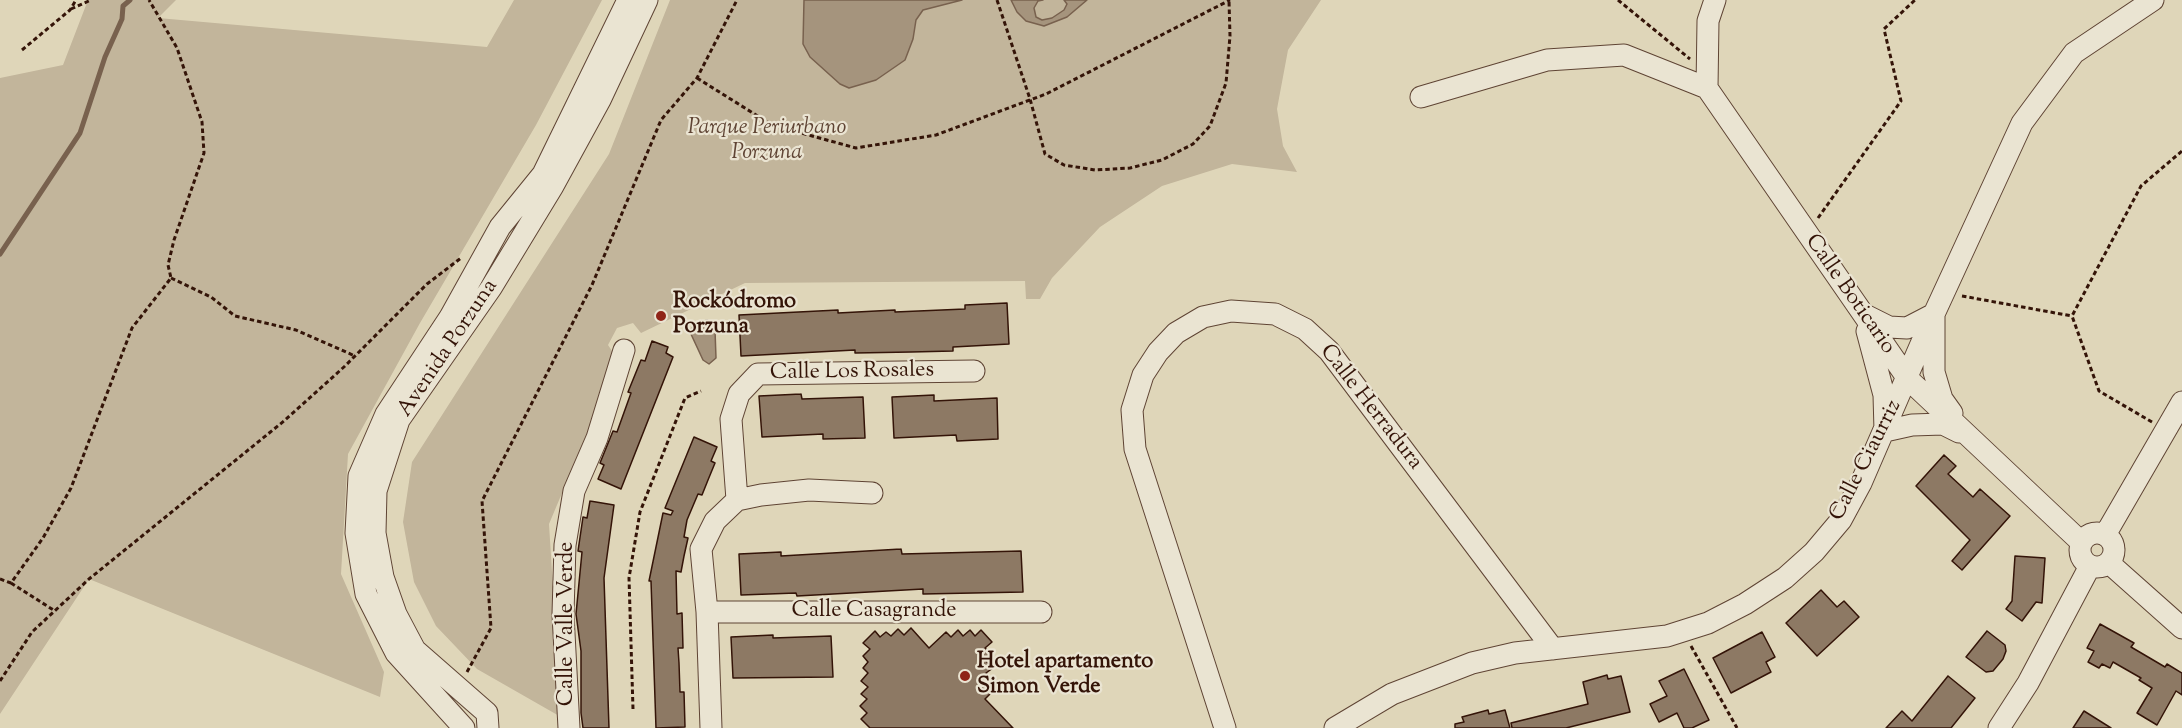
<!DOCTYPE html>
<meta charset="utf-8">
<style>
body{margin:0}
canvas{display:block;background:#dfd6b9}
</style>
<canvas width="2182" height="728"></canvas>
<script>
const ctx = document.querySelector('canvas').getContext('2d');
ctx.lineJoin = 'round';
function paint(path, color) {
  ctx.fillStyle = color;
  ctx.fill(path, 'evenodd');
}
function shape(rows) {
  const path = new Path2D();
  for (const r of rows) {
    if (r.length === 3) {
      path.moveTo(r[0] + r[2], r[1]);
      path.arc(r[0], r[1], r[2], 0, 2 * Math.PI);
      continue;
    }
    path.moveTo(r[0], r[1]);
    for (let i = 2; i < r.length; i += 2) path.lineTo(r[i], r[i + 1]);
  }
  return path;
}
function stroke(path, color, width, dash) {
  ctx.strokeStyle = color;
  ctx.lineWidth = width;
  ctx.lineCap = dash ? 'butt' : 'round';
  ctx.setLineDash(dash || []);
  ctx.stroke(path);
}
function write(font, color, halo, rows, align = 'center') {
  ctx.font = font + ' "Sorts Mill Goudy",serif';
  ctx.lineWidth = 4.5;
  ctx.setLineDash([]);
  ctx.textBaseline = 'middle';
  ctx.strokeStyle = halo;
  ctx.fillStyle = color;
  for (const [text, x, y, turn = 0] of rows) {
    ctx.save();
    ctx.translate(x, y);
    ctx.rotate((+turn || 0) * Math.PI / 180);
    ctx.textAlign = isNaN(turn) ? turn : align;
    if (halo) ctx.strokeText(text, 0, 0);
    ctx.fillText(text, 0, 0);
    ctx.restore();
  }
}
paint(shape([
 [88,0,176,0,158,18,487,47,514,0,602,0,536,125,420,323,348,454,341,574,384,672,380,697,89,579,0,714,0,78,63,65],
 [670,0,1321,0,1288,50,1277,109,1283,146,1297,172,1232,164,1162,186,1100,227,1052,278,1040,299,1026,299,1025,281,745,283,641,333,633,323,617,328,608,345,618,360,549,524,561,717,477,669,436,626,414,582,403,522,412,462,609,154]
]), '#c2b59b');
const water = shape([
 [804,0,962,0,923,10,916,20,913,39,905,60,876,80,849,88,840,84,810,57,803,44,804,0],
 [1011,0,1043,0,1038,1,1034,8,1036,17,1042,20,1052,18,1064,10,1067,4,1064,0,1087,0,1067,17,1044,26,1026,21,1017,12,1011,0],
 [707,320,712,323,715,330,716,358,709,364,703,360,690,332,693,325,707,320]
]);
paint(water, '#a5947d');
stroke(water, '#78614e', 1.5);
stroke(shape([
 [0,254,80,133,105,57,122,19,123,6,130,0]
]), '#78614e', 5);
const building = shape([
 [1007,303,1009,344,953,347,953,351,911,352,855,353,855,350,741,356,739,315,838,310,838,313,895,310,895,312,965,309,965,305,1007,303],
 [652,341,668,347,666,353,673,357,621,489,598,479,604,465,600,463,613,431,617,432,631,393,628,392,641,360,645,361,652,341],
 [801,394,802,399,863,397,865,438,823,439,823,434,762,437,759,396,801,394],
 [934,395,934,401,997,398,998,439,957,441,956,435,894,438,892,397,934,395],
 [694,437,717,447,711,461,715,463,708,480,702,495,698,494,687,520,684,537,688,538,684,556,681,572,676,571,677,614,682,613,683,648,678,648,679,663,680,692,684,692,685,727,656,728,651,581,649,581,663,513,671,515,673,511,665,508,694,437],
 [1944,455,1956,466,1948,474,1973,497,1980,489,2010,516,1962,570,1952,561,1970,540,1916,486,1944,455],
 [590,501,614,505,604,578,609,728,583,728,581,713,581,651,576,614,582,552,578,551,583,517,587,518,590,501],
 [901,549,902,554,1021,551,1023,592,923,594,923,589,797,596,796,593,741,595,739,554,781,552,781,556,901,549],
 [2015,556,2045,558,2042,603,2036,602,2022,621,2006,609,2012,601,2015,556],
 [1821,590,1837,607,1844,601,1859,617,1817,656,1786,623,1821,590],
 [2100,624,2134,643,2131,647,2165,667,2167,664,2182,673,2182,695,2176,691,2157,725,2137,713,2152,688,2139,680,2141,678,2113,662,2110,668,2102,664,2099,668,2088,662,2094,651,2087,648,2100,624],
 [911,628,929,648,946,632,951,637,958,630,963,636,970,630,975,636,981,630,992,642,985,648,992,655,986,661,993,668,986,673,992,680,986,686,992,692,985,699,1013,728,870,728,861,719,867,713,860,706,867,699,861,694,868,687,861,681,868,673,863,668,868,662,863,656,870,649,863,643,875,631,880,637,886,632,891,636,898,629,904,635,911,628],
 [1987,631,2005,645,2006,651,2003,659,1993,671,1986,672,1966,657,1987,631],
 [1762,632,1775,657,1766,662,1771,672,1731,693,1713,658,1762,632],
 [773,635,773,638,831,636,833,677,733,678,731,637,773,635],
 [1684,669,1709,720,1692,728,1684,728,1677,713,1659,722,1650,704,1667,696,1659,681,1684,669],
 [1607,675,1608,679,1621,676,1630,712,1566,728,1512,728,1511,723,1588,704,1583,682,1607,675],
 [1948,676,1975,698,1951,728,1886,728,1902,711,1912,721,1948,676],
 [1488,710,1489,714,1505,710,1510,728,1455,728,1455,724,1464,722,1462,717,1488,710],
 [2084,711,2111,728,2073,728,2084,711]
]);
paint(building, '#8d7964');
stroke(building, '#341408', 1.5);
const minor = shape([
 [1715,0,1708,21,1707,88,1908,379,2081,542],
 [1421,97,1547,60,1624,55,1707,88],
 [1865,315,1889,327,1907,328,1934,314,1934,372,1942,399,1952,413],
 [1867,331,1884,395,1885,431,1912,425,1943,424,1959,432],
 [737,500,731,419,739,394,758,374,974,371],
 [2097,550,17],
 [2105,535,2182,402],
 [2109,563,2182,628],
 [707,612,1041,612],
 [464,728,396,653,366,594,356,533,359,476,386,414,450,317,500,227,543,174,628,0],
 [488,728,487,713,415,650,396,614,383,577,375,533,376,491,399,420,491,288,553,186,600,100,647,0],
 [569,728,563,614,565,545,574,491,597,438,624,350],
 [711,728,707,612,701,549,715,521,737,500,761,495,809,490,872,493],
 [1225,728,1135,449,1132,410,1143,375,1158,352,1176,333,1203,317,1231,311,1275,314,1305,329,1329,351,1553,649],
 [1335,728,1392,694,1472,663,1515,653,1667,636,1708,623,1745,604,1785,578,1814,552,1841,520,1861,483,1934,314,2022,123,2074,53,2153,0],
 [1999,728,2028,683,2090,566]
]);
stroke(minor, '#5f4434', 23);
stroke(shape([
 [997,0,1030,99,1045,154,1064,165,1095,170,1130,168,1162,160,1193,144,1210,126,1226,83,1230,36,1229,1],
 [1618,0,1690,59],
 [71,9,91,0],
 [22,50,70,10,76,0],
 [697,78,772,125,856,148,936,135,1046,94,1230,0],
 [1818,218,1901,101,1884,29,1915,0],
 [171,278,211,297,235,316,296,330,355,356],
 [1962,296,2072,316],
 [2152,422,2099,391,2072,316,2141,186,2182,151],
 [0,579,11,583,43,538,71,488,132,328,171,278,168,265,174,240,204,153,202,122,177,48,149,0],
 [11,583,55,611],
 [1691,646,1737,728],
 [467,672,491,628,482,501,592,285,661,120,697,78,737,0],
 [0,681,32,632,89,579,284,421,345,366,427,284,461,258],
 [633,709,629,578,640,512,685,398,701,391]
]), '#341408', 3, [4.5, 3]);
stroke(minor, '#eae4d2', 21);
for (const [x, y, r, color] of [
 [661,316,6,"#8f2418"],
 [965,676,6,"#8f2418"]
]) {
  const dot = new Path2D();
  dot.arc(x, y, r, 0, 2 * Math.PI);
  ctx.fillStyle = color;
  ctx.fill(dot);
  stroke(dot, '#eae4d2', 2);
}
write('italic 22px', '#5f4434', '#eae4d2', [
 ["Parque Periurbano",767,129],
 ["Porzuna",767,154]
]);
write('22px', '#341408', '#eae4d2', [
 ["Calle Boticario",1849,295,55],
 ["Avenida Porzuna",449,349,-56],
 ["Calle Los Rosales",852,373,-1],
 ["Calle Herradura",1370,408,52],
 ["Calle Ciaurriz",1867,461,-63],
 ["Calle Casagrande",874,612],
 ["Calle Valle Verde",568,624,-90]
]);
write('bold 22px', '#341408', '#eae4d2', [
 ["Rockódromo",673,303],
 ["Porzuna",673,328],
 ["Hotel apartamento",977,663],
 ["Simon Verde",977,688]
], 'left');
</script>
